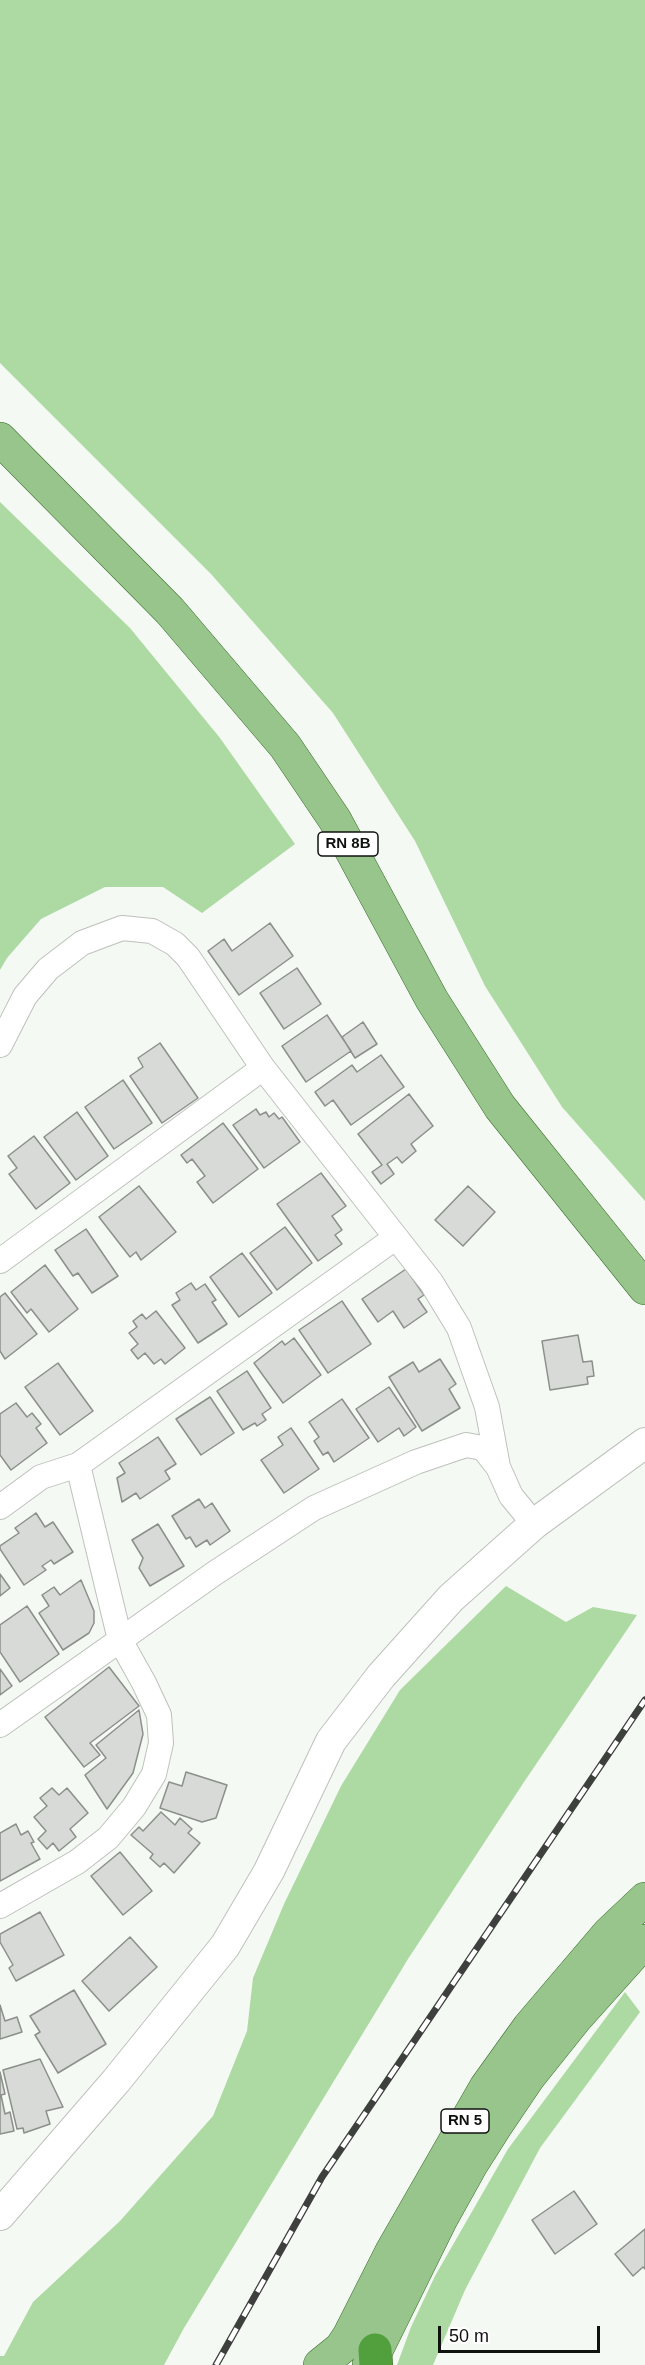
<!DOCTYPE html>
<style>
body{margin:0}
#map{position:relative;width:645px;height:2365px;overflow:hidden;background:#f5f9f4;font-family:Helvetica,sans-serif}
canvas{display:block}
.scale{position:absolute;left:438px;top:2326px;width:162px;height:27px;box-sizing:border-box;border:3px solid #101210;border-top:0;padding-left:8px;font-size:18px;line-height:21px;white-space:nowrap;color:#101210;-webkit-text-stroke:4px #fff;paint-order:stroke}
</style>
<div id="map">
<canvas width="645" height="2365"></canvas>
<div class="scale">50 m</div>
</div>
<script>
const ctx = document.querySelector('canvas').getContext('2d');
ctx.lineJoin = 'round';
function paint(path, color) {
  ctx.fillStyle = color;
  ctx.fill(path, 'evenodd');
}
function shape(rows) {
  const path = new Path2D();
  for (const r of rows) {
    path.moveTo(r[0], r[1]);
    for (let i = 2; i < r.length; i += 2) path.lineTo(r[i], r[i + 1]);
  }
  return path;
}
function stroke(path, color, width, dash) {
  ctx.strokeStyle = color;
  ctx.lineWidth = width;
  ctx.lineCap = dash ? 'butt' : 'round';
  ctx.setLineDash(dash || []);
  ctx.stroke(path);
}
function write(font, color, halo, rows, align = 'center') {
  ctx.font = font + ' Helvetica,sans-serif';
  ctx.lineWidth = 4.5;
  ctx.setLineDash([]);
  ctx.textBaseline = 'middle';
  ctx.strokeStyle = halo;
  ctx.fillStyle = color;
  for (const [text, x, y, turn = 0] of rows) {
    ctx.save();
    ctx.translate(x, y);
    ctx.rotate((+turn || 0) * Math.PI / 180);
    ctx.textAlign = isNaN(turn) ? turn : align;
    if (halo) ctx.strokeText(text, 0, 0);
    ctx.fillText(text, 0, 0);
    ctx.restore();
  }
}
paint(shape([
 [0,0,645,0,645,1201,562,1107,485,986,415,841,333,713,211,574,0,363],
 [0,502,130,628,220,738,295,844,202,913,163,887,105,887,41,919,7,958,0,970],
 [506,1586,566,1622,593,1607,637,1615,524,1782,408,1959,184,2328,164,2365,0,2365,0,2356,4,2356,33,2302,120,2221,213,2116,247,2031,253,1978,284,1904,341,1786,400,1690],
 [625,1992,640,2012,540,2148,465,2290,433,2365,397,2365,411,2327,435,2276,508,2149]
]), '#add9a2');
const building = shape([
 [270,923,293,956,239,995,208,951,224,939,232,951,270,923],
 [297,968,321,1004,284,1029,260,993,297,968],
 [327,1015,351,1051,306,1082,282,1046,327,1015],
 [363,1022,377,1044,355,1058,342,1037,363,1022],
 [160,1043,198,1098,162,1123,130,1076,143,1067,138,1058,160,1043],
 [381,1055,404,1087,351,1125,333,1100,325,1106,315,1092,352,1065,357,1072,381,1055],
 [123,1080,152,1123,114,1149,85,1107,123,1080],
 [409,1094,433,1126,411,1144,416,1151,402,1163,397,1157,387,1164,394,1174,381,1184,372,1172,382,1165,358,1134,409,1094],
 [256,1109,260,1115,266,1112,269,1117,274,1113,279,1119,282,1117,300,1142,264,1168,233,1125,256,1109],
 [77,1112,108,1156,76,1180,44,1137,77,1112],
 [223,1123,258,1169,213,1203,197,1182,205,1176,192,1159,187,1163,181,1155,223,1123],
 [34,1136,70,1183,36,1209,9,1174,17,1168,8,1156,34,1136],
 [321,1173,346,1206,332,1216,342,1230,335,1235,342,1244,318,1261,277,1204,321,1173],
 [139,1186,176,1232,141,1260,136,1252,130,1257,99,1217,139,1186],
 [468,1186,495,1212,463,1246,435,1220,468,1186],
 [285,1227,312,1263,277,1290,250,1253,285,1227],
 [86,1229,118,1276,92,1293,78,1273,73,1276,55,1250,86,1229],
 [242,1253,272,1293,239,1317,210,1277,242,1253],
 [45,1265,78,1309,49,1332,31,1309,27,1313,11,1292,45,1265],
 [406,1269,424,1295,418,1299,427,1312,404,1328,393,1311,378,1322,362,1299,406,1269],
 [191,1283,196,1290,205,1284,216,1300,212,1302,227,1324,198,1343,172,1305,180,1300,176,1293,191,1283],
 [5,1293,37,1334,5,1359,0,1351,0,1297,5,1293],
 [342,1301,371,1344,328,1373,299,1330,342,1301],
 [156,1311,185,1348,165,1364,161,1359,154,1364,145,1353,138,1359,131,1350,138,1344,129,1333,137,1327,133,1321,142,1314,146,1319,156,1311],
 [578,1335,583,1362,592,1361,594,1376,587,1377,588,1384,550,1390,542,1341,578,1335],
 [294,1338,321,1375,283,1403,254,1363,282,1341,285,1345,294,1338],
 [440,1359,456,1384,449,1389,460,1408,422,1431,389,1377,413,1362,419,1372,440,1359],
 [58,1363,93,1411,60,1435,25,1387,58,1363],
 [247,1371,271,1408,262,1414,266,1420,257,1426,255,1423,243,1430,217,1391,247,1371],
 [389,1387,416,1427,404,1436,399,1428,378,1442,356,1409,389,1387],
 [210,1397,234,1433,201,1455,176,1419,210,1397],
 [342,1399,369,1438,334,1462,328,1452,323,1455,314,1441,319,1437,309,1422,342,1399],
 [16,1403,27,1417,32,1413,41,1424,36,1428,47,1443,11,1470,0,1455,0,1414,16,1403],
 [291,1428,319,1469,284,1493,261,1460,283,1445,278,1437,291,1428],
 [158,1437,176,1464,165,1471,170,1479,140,1499,136,1493,122,1502,117,1478,125,1473,119,1463,158,1437],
 [199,1499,205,1508,212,1503,230,1531,210,1545,207,1540,196,1547,190,1537,186,1539,172,1516,199,1499],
 [36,1513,45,1527,53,1522,73,1552,54,1564,51,1560,42,1566,46,1570,24,1585,0,1549,0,1546,19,1533,15,1528,36,1513],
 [158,1524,184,1566,150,1586,139,1568,143,1558,132,1540,158,1524],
 [0,1574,10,1588,0,1596,0,1574],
 [81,1580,94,1611,94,1623,89,1633,63,1650,39,1613,49,1606,42,1595,54,1587,60,1595,81,1580],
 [27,1606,59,1654,20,1682,0,1652,0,1625,27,1606],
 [109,1667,139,1706,90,1743,100,1755,84,1767,45,1717,109,1667],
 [0,1669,12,1686,0,1695,0,1669],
 [139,1710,143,1734,133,1773,107,1809,85,1775,106,1758,96,1745,139,1710],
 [186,1772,227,1785,216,1818,202,1822,160,1808,169,1782,182,1786,186,1772],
 [52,1788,59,1795,67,1788,88,1813,70,1829,76,1837,59,1851,53,1843,47,1849,38,1839,46,1831,34,1817,47,1806,40,1798,52,1788],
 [161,1812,175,1825,180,1818,192,1829,188,1833,200,1843,174,1873,164,1863,160,1867,150,1858,153,1854,131,1835,139,1827,143,1831,161,1812],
 [16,1824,21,1835,28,1831,34,1842,31,1843,40,1859,0,1881,0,1833,16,1824],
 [120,1852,152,1891,123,1915,91,1876,120,1852],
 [40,1912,64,1955,16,1981,9,1968,13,1965,0,1942,0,1934,40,1912],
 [130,1937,157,1967,109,2011,82,1981,130,1937],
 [74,1990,106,2044,58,2073,35,2035,40,2032,30,2016,74,1990],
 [0,2005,5,2021,17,2017,22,2032,0,2039,0,2005],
 [40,2059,63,2107,46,2111,50,2124,24,2133,23,2128,17,2129,3,2070,40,2059],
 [0,2072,5,2094,1,2095,5,2114,10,2112,14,2131,0,2134,0,2072],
 [574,2191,597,2224,555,2254,532,2220,574,2191],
 [645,2229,645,2269,643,2267,633,2276,615,2254,645,2229]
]);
paint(building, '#d7dad6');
stroke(building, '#8c908b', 1.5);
const minor = shape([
 [0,1045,25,996,48,969,82,943,122,928,152,931,175,944,188,957,263,1068,431,1282,459,1328,487,1407,498,1467],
 [0,1261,263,1068],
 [0,1507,41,1477,78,1465,395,1238],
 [0,1725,215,1573,314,1508,416,1462,466,1445,483,1448,498,1467,511,1496,534,1524],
 [0,1906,77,1862,108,1838,134,1807,154,1774,161,1743,159,1715,144,1683,120,1640,78,1465]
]);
const tertiary = shape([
 [0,2215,116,2081,225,1946,269,1871,331,1741,381,1676,451,1598,534,1524,645,1443]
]);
const primary = shape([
 [0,439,170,611,285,746,335,820,432,1000,500,1107,645,1288],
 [320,2365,341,2348,349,2336,392,2251,486,2087,529,2027,609,1933,645,1899],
 [369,2365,441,2219,471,2165,497,2124,528,2078,576,2018,645,1941]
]);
const motorway = shape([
 [375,2350,376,2365]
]);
stroke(minor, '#bdc1bc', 26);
stroke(tertiary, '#bdc1bc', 32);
stroke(primary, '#3b6e2d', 34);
stroke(motorway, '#3b6e2d', 34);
stroke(minor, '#fff', 24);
stroke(tertiary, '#fff', 30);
stroke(primary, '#97c58b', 33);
stroke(motorway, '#529f3d', 33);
const rail = shape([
 [216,2365,322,2177,645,1700]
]);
stroke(rail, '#3e403e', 7);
stroke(rail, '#fff', 4.5, [14]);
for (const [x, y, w] of [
 [348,844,60],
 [465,2121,48]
]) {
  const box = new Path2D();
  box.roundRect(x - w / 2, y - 12, w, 24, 4.5);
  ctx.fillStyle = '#fff';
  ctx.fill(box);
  stroke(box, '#101210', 1.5);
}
write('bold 15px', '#101210', null, [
 ["RN 8B",348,844],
 ["RN 5",465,2121]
]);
</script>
